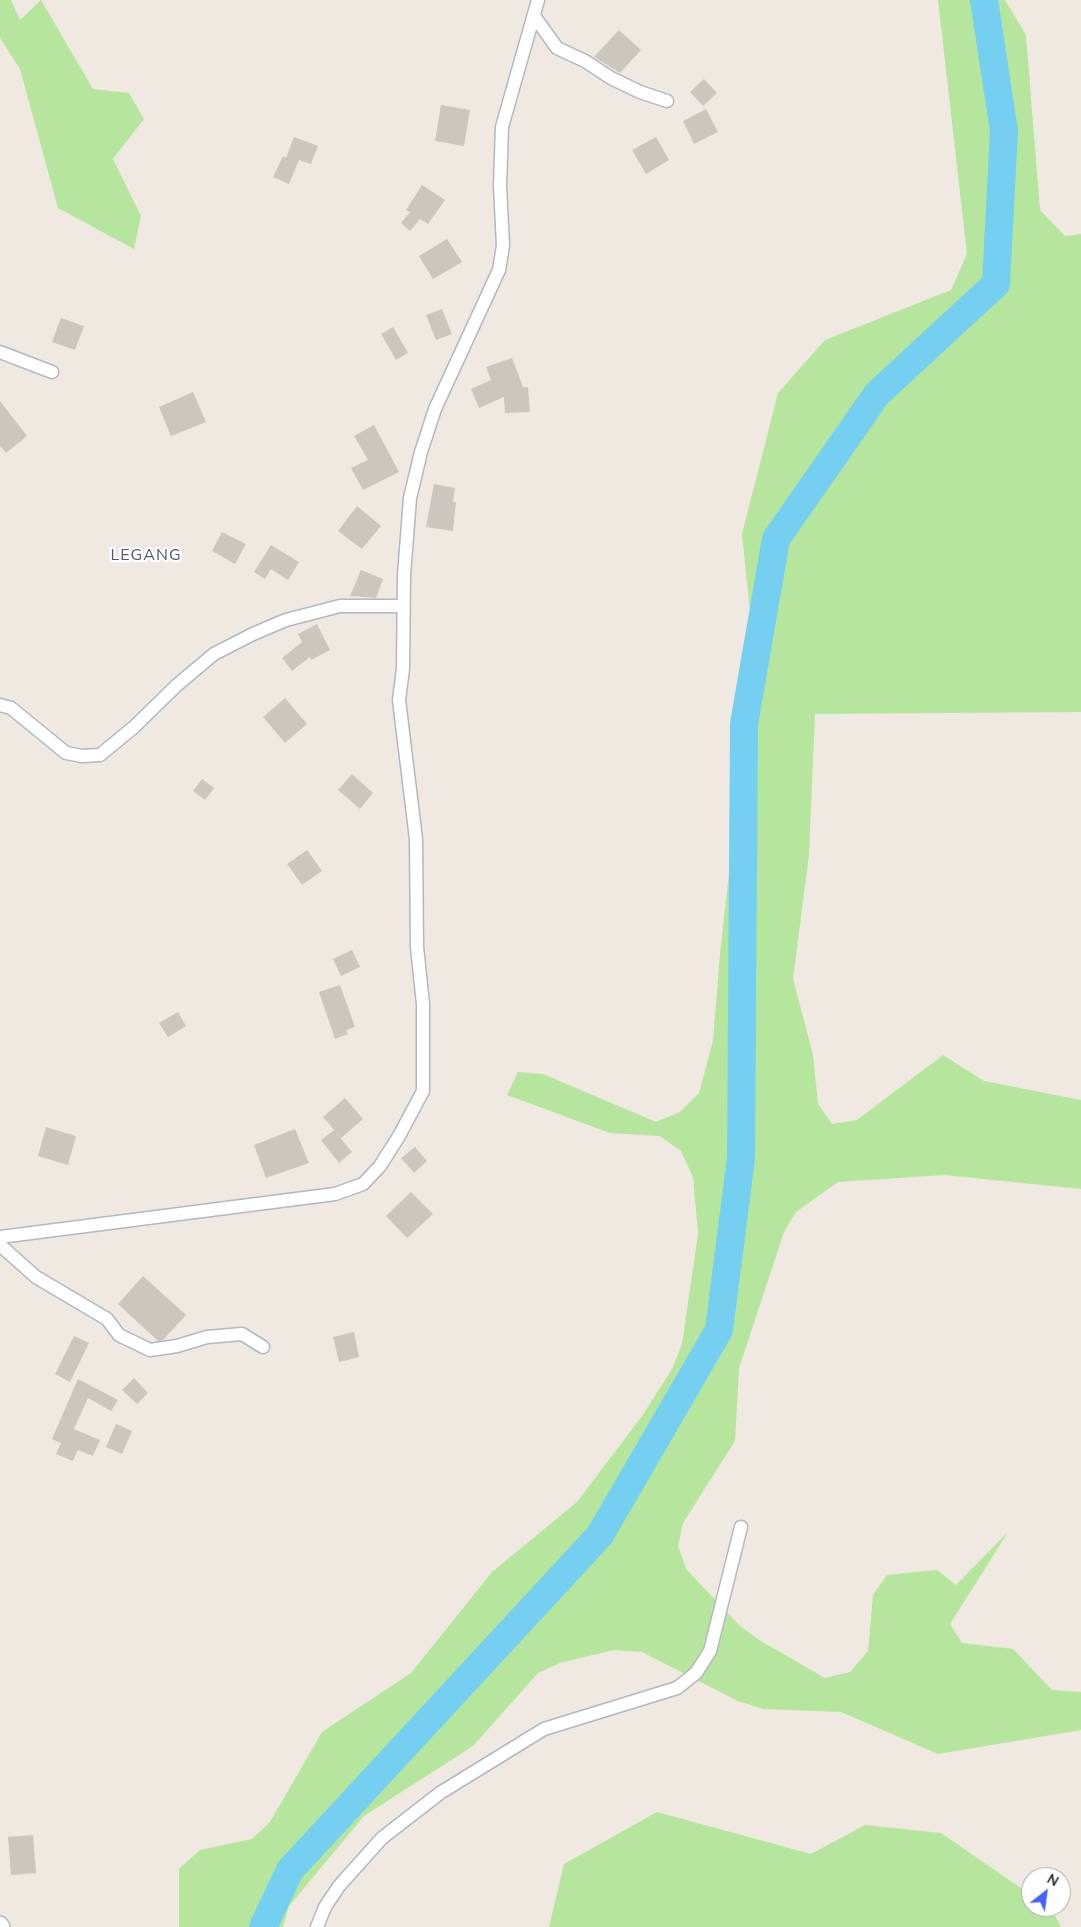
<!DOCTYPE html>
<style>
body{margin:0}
#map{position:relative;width:1081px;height:1927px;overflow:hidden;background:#efe9e1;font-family:Mulish,sans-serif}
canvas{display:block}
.north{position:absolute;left:1021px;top:1867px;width:50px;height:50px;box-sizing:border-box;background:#fff;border:1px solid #ababab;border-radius:50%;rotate:30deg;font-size:14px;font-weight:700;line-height:20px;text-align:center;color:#2e2e2e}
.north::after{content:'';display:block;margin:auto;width:18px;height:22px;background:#4264fb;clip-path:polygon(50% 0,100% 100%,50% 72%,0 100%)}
</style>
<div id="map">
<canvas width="1081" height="1927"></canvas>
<div class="north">N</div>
</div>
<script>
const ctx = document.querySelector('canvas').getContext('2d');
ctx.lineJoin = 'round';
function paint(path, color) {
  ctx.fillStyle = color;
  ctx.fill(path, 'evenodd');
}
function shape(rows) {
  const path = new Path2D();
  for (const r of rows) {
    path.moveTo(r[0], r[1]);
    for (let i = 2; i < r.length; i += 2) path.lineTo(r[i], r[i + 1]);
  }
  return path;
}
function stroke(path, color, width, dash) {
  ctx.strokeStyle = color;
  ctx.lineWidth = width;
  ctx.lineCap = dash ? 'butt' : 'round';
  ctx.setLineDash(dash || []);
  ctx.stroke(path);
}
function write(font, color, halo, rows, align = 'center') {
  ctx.font = font + ' Mulish,sans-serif';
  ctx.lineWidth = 4.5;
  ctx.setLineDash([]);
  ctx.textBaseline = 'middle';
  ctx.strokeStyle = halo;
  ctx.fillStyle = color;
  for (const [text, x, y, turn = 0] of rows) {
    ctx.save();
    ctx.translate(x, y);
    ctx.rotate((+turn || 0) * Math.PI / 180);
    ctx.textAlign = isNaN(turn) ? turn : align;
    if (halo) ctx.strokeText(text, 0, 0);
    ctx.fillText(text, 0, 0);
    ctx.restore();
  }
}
paint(shape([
 [0,0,11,0,20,20,41,0,93,89,129,93,144,119,113,159,141,216,134,249,58,208,20,69,0,38],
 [938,0,1005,0,1026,35,1040,210,1065,236,1081,234,1081,712,815,714,809,855,793,979,813,1055,818,1104,832,1124,857,1120,943,1055,984,1081,1081,1100,1081,1189,945,1175,838,1182,796,1212,784,1232,739,1368,735,1441,683,1523,678,1546,686,1569,739,1625,759,1640,825,1678,850,1672,868,1651,873,1595,887,1575,937,1570,956,1585,1008,1532,950,1624,962,1643,1013,1649,1052,1690,1081,1692,1081,1730,938,1754,841,1712,763,1709,738,1701,642,1652,614,1650,560,1663,538,1673,473,1746,364,1816,289,1906,283,1927,179,1927,179,1869,200,1850,252,1839,270,1822,322,1732,411,1673,492,1572,577,1502,642,1416,672,1369,682,1344,698,1234,693,1177,681,1151,660,1136,610,1133,507,1095,518,1072,543,1074,656,1122,680,1112,699,1093,713,1041,720,954,754,650,742,534,778,393,825,340,951,290,967,254],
 [657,1812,811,1854,865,1825,941,1833,1031,1895,1031,1907,1050,1907,1061,1927,549,1927,564,1864]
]), '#b6e59e');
stroke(shape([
 [263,1927,290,1870,600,1535,719,1330,741,1158,744,724,776,539,877,394,996,284,1004,131,984,0]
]), '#75cff0', 28);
paint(shape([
 [619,30,641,50,620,73,594,57],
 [704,79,717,93,703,106,690,92],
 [441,105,470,110,464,146,435,141],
 [706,109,718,132,694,144,683,121],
 [294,137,318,146,311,164,299,160,289,184,273,177,283,156,286,158],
 [656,137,669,160,646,174,632,150],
 [422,185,445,200,428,224,420,219,410,231,401,223,410,212,406,210],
 [447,239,462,262,433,279,419,256],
 [442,309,452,334,436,340,426,315],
 [61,318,84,326,75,350,52,342],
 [393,327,408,353,396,360,381,334],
 [512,358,523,387,528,387,530,412,505,413,504,397,479,408,471,389,491,380,486,367],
 [193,392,206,422,171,436,159,407],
 [0,401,27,436,6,453,0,446],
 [374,425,399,472,363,490,351,468,368,460,354,436],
 [434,484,455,488,453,502,456,502,453,531,426,527],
 [357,506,381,526,362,549,338,531],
 [222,532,246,544,235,564,212,551],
 [271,545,299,562,288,580,271,569,265,579,254,572],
 [361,570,383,579,376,598,350,596],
 [317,624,330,650,311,660,310,657,292,671,282,658,302,642,298,634],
 [285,698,307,724,285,743,263,717],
 [352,774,373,793,360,809,338,790],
 [202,779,214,788,205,800,193,791],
 [307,850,322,871,302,885,287,864],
 [352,950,360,967,341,976,333,959],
 [340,985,355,1027,346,1030,348,1034,335,1039,319,992],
 [178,1012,186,1026,168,1037,159,1023],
 [345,1098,363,1119,341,1138,323,1117],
 [46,1127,76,1136,68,1165,38,1156],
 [295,1129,309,1163,266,1178,254,1145],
 [334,1130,352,1152,339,1163,321,1140],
 [415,1147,427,1161,414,1173,401,1158],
 [411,1192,433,1214,407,1238,386,1216],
 [143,1276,186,1315,163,1340,158,1341,118,1304],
 [354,1332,359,1357,339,1362,333,1337],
 [74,1336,89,1343,70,1382,55,1374],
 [134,1378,148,1393,137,1404,122,1390],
 [78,1379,118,1400,111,1411,88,1398,74,1429,100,1440,93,1456,78,1450,73,1461,56,1454,61,1443,52,1439],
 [116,1424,132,1431,122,1454,106,1447],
 [33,1835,36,1873,11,1875,8,1837]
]), '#cbc7bf');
const minor = shape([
 [534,16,557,48,585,61,611,78,640,92,667,101],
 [0,352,52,372],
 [0,705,11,708,66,753,82,756,100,755,134,727,177,685,214,654,253,634,286,620,340,606,403,606],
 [0,1237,335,1194,363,1184,380,1166,399,1136,423,1091,423,1004,417,947,416,839,399,700,403,669,404,575,410,498,421,452,435,409,499,270,503,246,500,186,502,127,538,0],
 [0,1245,36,1277,107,1319,119,1335,150,1350,177,1346,207,1337,242,1334,263,1347],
 [317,1927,325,1907,339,1886,382,1838,440,1793,544,1729,677,1688,696,1673,710,1651,741,1527]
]);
const tertiary = shape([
 [0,1924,2,1927]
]);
stroke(minor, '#b4b7c1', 15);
stroke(tertiary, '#b4b7c1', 18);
stroke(minor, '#fff', 12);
stroke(tertiary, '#fff', 15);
ctx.letterSpacing = '1px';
write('16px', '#4d5680', '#fff', [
 ["LEGANG",146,555]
]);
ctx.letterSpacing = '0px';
</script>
